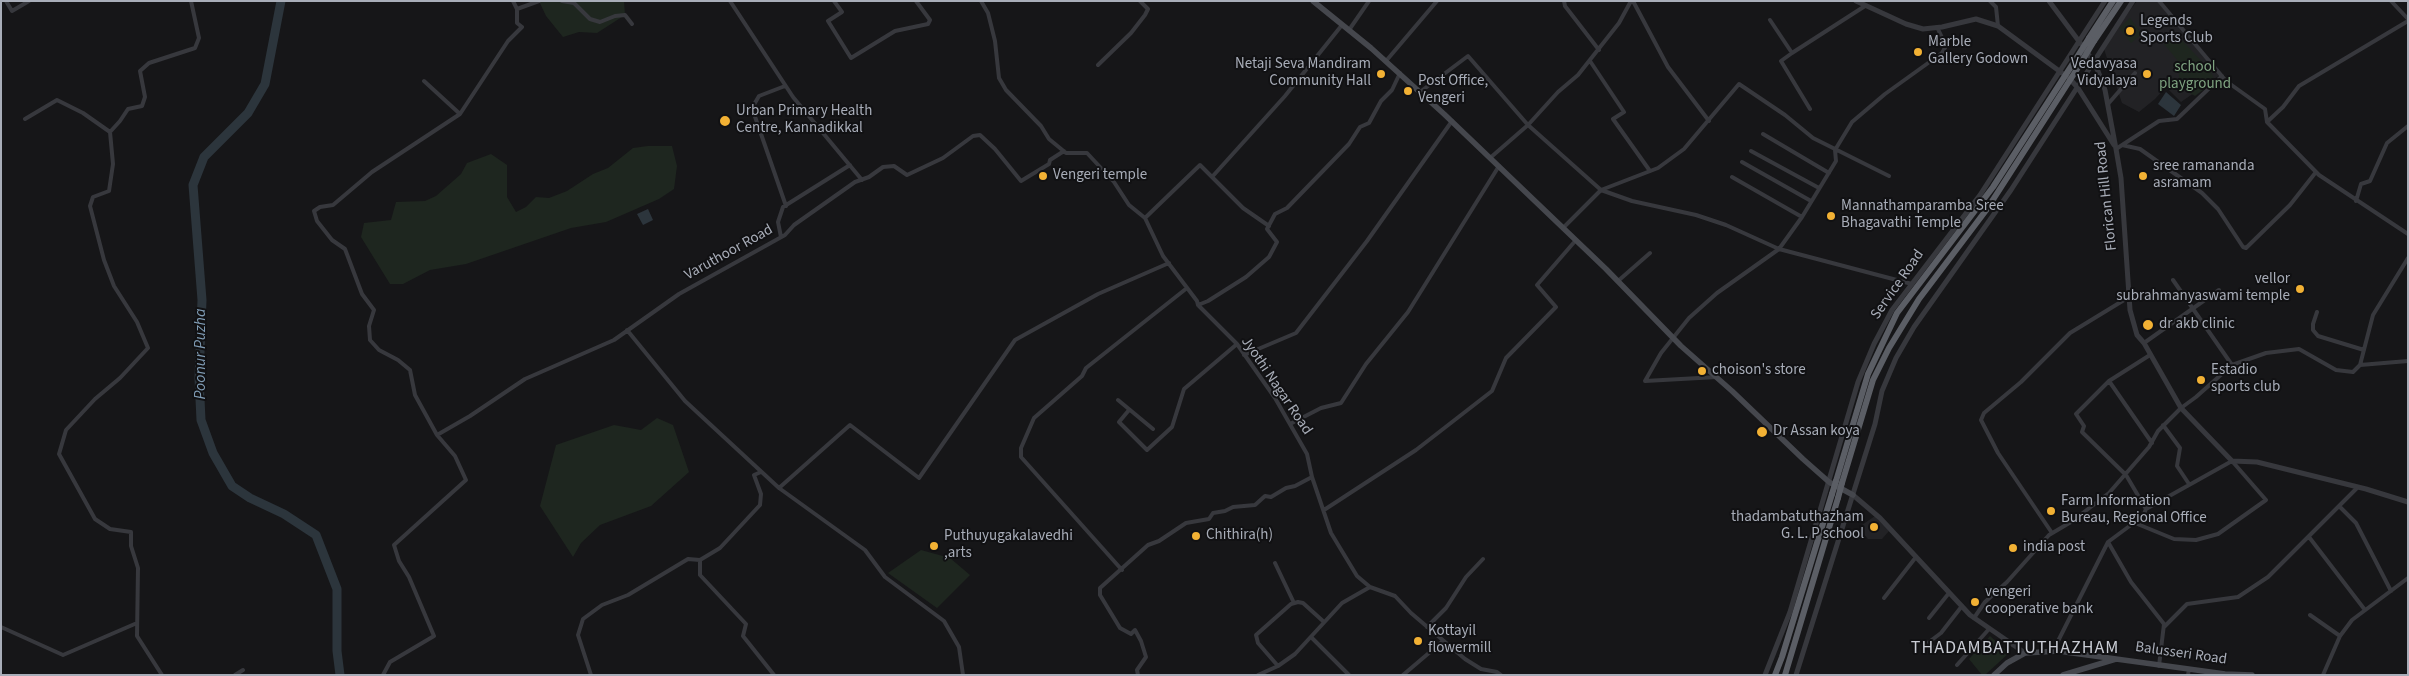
<!DOCTYPE html>
<style>
body{margin:0}
#map{position:relative;width:2409px;height:676px;overflow:hidden;background:#161618;font-family:"Source Sans 3",sans-serif}
canvas{display:block}
.frame{position:absolute;inset:0;border:2px solid #a8adb8;pointer-events:none}
</style>
<div id="map">
<canvas width="2409" height="676"></canvas>
<div class="frame"></div>
</div>
<script>
const ctx = document.querySelector('canvas').getContext('2d');
ctx.lineJoin = 'round';
function paint(path, color) {
  ctx.fillStyle = color;
  ctx.fill(path, 'evenodd');
}
function shape(rows) {
  const path = new Path2D();
  for (const r of rows) {
    path.moveTo(r[0], r[1]);
    for (let i = 2; i < r.length; i += 2) path.lineTo(r[i], r[i + 1]);
  }
  return path;
}
function stroke(path, color, width, dash) {
  ctx.strokeStyle = color;
  ctx.lineWidth = width;
  ctx.lineCap = dash ? 'butt' : 'round';
  ctx.setLineDash(dash || []);
  ctx.stroke(path);
}
function write(font, color, halo, rows, align = 'center') {
  ctx.font = font + ' "Source Sans 3",sans-serif';
  ctx.lineWidth = 4;
  ctx.setLineDash([]);
  ctx.textBaseline = 'middle';
  ctx.strokeStyle = halo;
  ctx.fillStyle = color;
  for (const [text, x, y, turn = 0] of rows) {
    ctx.save();
    ctx.translate(x, y);
    ctx.rotate((+turn || 0) * Math.PI / 180);
    ctx.textAlign = isNaN(turn) ? turn : align;
    if (halo) ctx.strokeText(text, 0, 0);
    ctx.fillText(text, 0, 0);
    ctx.restore();
  }
}
paint(shape([
 [2137,1,2157,1,2220,75,2181,102,2166,87,2155,99,2139,112,2122,103,2103,46],
 [1875,516,1889,531,1882,539,1868,539,1860,530,1862,525]
]), '#222225');
paint(shape([
 [539,1,624,1,625,15,597,33,579,32,563,37,546,16],
 [2130,18,2142,34,2131,43,2119,28],
 [2175,33,2210,70,2215,81,2195,96,2180,88,2178,61,2164,44],
 [648,146,672,146,677,166,674,189,659,199,606,222,571,228,466,264,430,270,403,284,390,284,361,237,364,223,391,220,396,202,425,201,436,196,461,174,467,163,491,154,507,165,507,197,516,212,526,207,536,197,549,198,567,191,593,174,608,168,633,148],
 [657,418,673,425,689,472,651,506,600,525,581,543,573,557,540,506,556,445,614,425,641,430],
 [921,550,950,558,970,575,937,608,888,573],
 [1990,636,2009,653,1985,675,1982,675,1969,659]
]), '#1e261f');
paint(shape([
 [2166,92,2181,105,2174,116,2158,104],
 [648,209,653,220,643,225,637,214]
]), '#2c353c');
stroke(shape([
 [281,1,265,84,248,113,204,157,193,185,202,300,199,378,201,420,213,453,232,486,250,498,284,514,316,535,337,589,337,651,340,675]
]), '#2c353c', 9);
stroke(shape([
 [6,1,12,11,29,1],
 [562,1,574,3,590,19,600,22,615,16,625,15,632,24],
 [730,1,793,97,862,180],
 [834,1,842,12,828,21,851,58,895,31,928,24,930,20,916,1],
 [981,1,988,13,995,41,999,78,1006,90,1041,126,1049,139,1066,153,1087,153,1114,182,1129,205,1145,218,1163,256,1197,301,1198,305,1237,344,1275,398,1307,454,1312,477,1331,533,1357,576,1370,587,1395,596,1411,613,1465,659,1481,669,1497,672,1501,675],
 [1564,1,1565,6,1599,50],
 [1633,1,1668,67,1709,121],
 [1990,1,1996,7,1998,26],
 [2159,1,2226,81,2265,109,2267,122,2319,175,2408,234],
 [2391,1,2408,19],
 [517,9,539,1],
 [1770,20,1792,53,1865,6],
 [1349,30,1369,1],
 [1792,53,1781,61,1810,109],
 [1386,61,1437,1],
 [1590,61,1624,112,1613,119,1650,171],
 [1098,65,1131,33,1145,15,1148,9,1140,1],
 [424,81,460,114],
 [785,86,759,96,752,108,786,206],
 [1420,92,1468,56,1528,125,1558,92,1578,75,1619,23,1631,1],
 [2108,104,2135,73],
 [25,119,57,100,83,113,110,132],
 [2267,122,2283,107,2299,86,2408,21],
 [1763,134,1829,173],
 [2122,145,2140,149,2202,193,2218,209,2243,247,2246,248,2290,205,2316,172],
 [2116,149,2159,121,2177,119,2222,76],
 [1751,151,1819,188],
 [1490,158,1528,125,1601,190,1658,168,1684,149,1739,84,1785,115,1813,138,1889,176],
 [1742,162,1811,201],
 [1212,177,1285,96,1342,25],
 [1732,177,1802,217,1836,161,1835,150,1852,122,1885,94,1942,53,1946,46,1937,27],
 [2356,201,2361,184,2370,181,2387,143,2408,126],
 [1145,218,1200,165,1243,208,1269,226],
 [1563,228,1601,190,1632,201,1696,215,1726,225,1779,249,1802,217],
 [781,237,778,222,783,207,850,165],
 [2408,258,2373,315,2360,365,2408,361],
 [2173,280,2232,365],
 [1618,281,1650,253],
 [1198,305,1208,301,1246,277,1269,257,1277,242,1267,229,1275,214,1287,208,1349,144,1360,127,1369,123,1381,101,1392,90,1400,73],
 [2317,312,2313,324,2313,330,2318,336,2364,350],
 [627,330,685,401,779,488,850,425,919,478,1015,340,1098,294,1169,263],
 [2144,343,2219,290],
 [1244,355,1296,333,1367,241,1452,121],
 [2150,355,2109,381,2152,443],
 [1717,377,1645,381,1661,353,1689,318,1717,293,1779,249,1912,284],
 [2109,381,2076,414,2084,426,2082,432,2126,475,2146,509,2143,516,2108,542,2131,582,2164,624,2159,666],
 [1118,400,1153,429],
 [1129,410,1119,422,1147,450,1172,427,1184,389,1237,344],
 [1290,424,1321,408,1341,403,1366,364,1408,312,1499,166],
 [2163,425,2180,448,2177,466,2189,484],
 [437,435,470,416,525,379,614,340,679,294,785,235,794,225,855,182,869,177,883,167,894,166,907,175,943,158,973,136,980,135,995,149,1021,181,1049,164,1050,160,1064,151],
 [761,472,754,475,761,494,760,505,720,548,700,560,700,575,746,624,743,636,774,675],
 [779,488,865,550,885,577,944,621,959,647,963,675],
 [2339,506,2356,523,2391,591],
 [1324,510,1416,450,1492,391,1506,358,1556,307,1537,285,1576,240],
 [2135,523,2174,539,2196,540,2218,534,2266,500,2232,461,2146,509],
 [2052,533,1998,453,1981,420,1984,413,2021,382,2070,333,2129,297],
 [2309,537,2365,610],
 [1275,563,1294,603],
 [1122,570,1021,457,1021,448,1034,418,1082,376,1086,368,1187,288],
 [1884,598,1916,557],
 [2310,615,2340,636],
 [1929,618,1949,593],
 [1974,618,1985,602,2007,582,2049,535,2071,522,2109,493,2149,447,2158,431,2181,408,2196,397,2232,365,2266,353,2299,349,2336,370,2353,372,2360,365],
 [1,627,63,655,137,623],
 [1427,627,1446,608,1466,577,1483,559],
 [2164,627,2187,604,2238,597,2268,577,2358,487],
 [1312,638,1349,675],
 [1934,649,1929,642,1941,633,1962,606],
 [2053,651,2108,542],
 [1957,665,1989,629],
 [1278,666,1258,643,1256,635,1291,604,1298,602,1303,603,1324,622],
 [162,675,137,636,138,568,131,546,131,532,110,529,95,519,59,454,66,430,95,399,120,378,148,348,137,322,114,286,104,260,90,206,93,197,109,191,113,164,110,132,120,121,128,109,142,106,145,97,140,71,149,63,195,48,199,38,191,1],
 [235,675,243,670],
 [383,675,390,662,434,636,409,577,399,561,394,545,466,480,455,456,437,435,415,395,410,370,398,360,379,350,370,340,369,326,374,310,362,294,345,249,332,240,317,221,314,211,320,207,333,205,372,172,460,114,508,41,522,27,517,23,517,9,513,1],
 [591,675,578,635,583,619,602,605,628,595,688,559,700,560],
 [1138,675,1137,670,1146,657,1141,641,1135,630,1131,634,1120,628,1100,595,1100,588,1148,545,1159,541,1186,523,1209,519,1213,513,1225,511,1233,507,1255,505,1265,496,1271,497,1286,488,1295,486,1312,477],
 [1258,675,1278,666,1295,654,1342,603,1370,587],
 [1403,675,1443,641],
 [2188,675,2189,669],
 [2323,675,2340,636,2352,620,2408,578]
]), '#37383d', 4);
stroke(shape([
 [1856,1,1906,24,1923,29,1942,27,1976,19,1998,26,2062,73],
 [2049,1,2081,44],
 [2086,50,2098,71,2105,90,2116,149,2121,178,2130,310,2137,335,2144,343,2181,408,2232,461,2257,462,2366,489,2408,502],
 [2069,78,2078,88,2114,145],
 [1853,495,1880,518,1970,615,2025,653],
 [1765,675,1790,612,1858,382,1874,344,1892,310,1980,195,2105,1],
 [1796,675,1875,424,1882,391,1896,358,1914,327,2011,190,2133,1]
]), '#37383d', 5);
stroke(shape([
 [1313,1,1371,48,1444,114,1606,269,1681,346,1732,391,1803,459,1829,482,1853,495],
 [1994,675,2007,663,2025,653,2058,651,2225,674,2252,675],
 [2063,675,2116,659]
]), '#45474d', 5.5);
stroke(shape([
 [2089,38,2113,1],
 [2094,41,2121,1],
 [1836,481,1868,374,1897,313,1993,187,2074,62],
 [1842,483,1873,380,1889,348,1919,299,1987,209,2079,66],
 [1775,675,1782,657,1832,494],
 [1785,675,1838,498]
]), '#5b5e65', 6);
stroke(shape([
 [2074,62,2089,38],
 [2079,66,2094,41],
 [1832,494,1836,481],
 [1838,498,1842,483]
]), '#5b5e65', 6);
for (const [x, y, r, color] of [
 [2130,31,5,"#f2b134"],
 [1918,52,5,"#f2b134"],
 [1381,74,5,"#f2b134"],
 [2147,74,5,"#f2b134"],
 [1408,91,5,"#f2b134"],
 [725,121,6,"#f2b134"],
 [1043,176,5,"#f2b134"],
 [2143,176,5,"#f2b134"],
 [1831,216,5,"#f2b134"],
 [2300,289,5,"#f2b134"],
 [2148,325,6,"#f2b134"],
 [1702,371,5,"#f2b134"],
 [2201,380,5,"#f2b134"],
 [1762,432,6,"#f2b134"],
 [2051,511,5,"#f2b134"],
 [1874,527,5,"#f2b134"],
 [1196,536,5,"#f2b134"],
 [934,546,5,"#f2b134"],
 [2013,548,5,"#f2b134"],
 [1975,602,5,"#f2b134"],
 [1418,641,5,"#f2b134"]
]) {
  const dot = new Path2D();
  dot.arc(x, y, r, 0, 2 * Math.PI);
  ctx.fillStyle = color;
  ctx.fill(dot);
  stroke(dot, '#111113', 2);
}
write('15px', '#a8adb8', '#111113', [
 ["Legends",2140,22],
 ["Sports Club",2140,39],
 ["Marble",1928,43],
 ["Gallery Godown",1928,60],
 ["Netaji Seva Mandiram",1371,65,"right"],
 ["Community Hall",1371,82,"right"],
 ["Vedavyasa",2137,65,"right"],
 ["Vidyalaya",2137,82,"right"],
 ["Post Office,",1418,82],
 ["Vengeri",1418,99],
 ["Urban Primary Health",736,112],
 ["Centre, Kannadikkal",736,129],
 ["sree ramananda",2153,167],
 ["asramam",2153,184],
 ["Vengeri temple",1053,176],
 ["Mannathamparamba Sree",1841,207],
 ["Bhagavathi Temple",1841,224],
 ["vellor",2290,280,"right"],
 ["subrahmanyaswami temple",2290,297,"right"],
 ["dr akb clinic",2159,325],
 ["choison's store",1712,371],
 ["Estadio",2211,371],
 ["sports club",2211,388],
 ["Dr Assan koya",1773,432],
 ["Farm Information",2061,502],
 ["Bureau, Regional Office",2061,519],
 ["thadambatuthazham",1864,518,"right"],
 ["G. L. P school",1864,535,"right"],
 ["Chithira(h)",1206,536],
 ["Puthuyugakalavedhi",944,537],
 [",arts",944,554],
 ["india post",2023,548],
 ["vengeri",1985,593],
 ["cooperative bank",1985,610],
 ["Kottayil",1428,632],
 ["flowermill",1428,649]
], 'left');
write('15px', '#7fa381', '#111113', [
 ["school",2195,68],
 ["playground",2195,85]
]);
write('15px', '#a8adb8', '#111113', [
 ["Florican Hill Road",2107,196,-96],
 ["Varuthoor Road",729,253,-29],
 ["Service Road",1898,285,-55],
 ["Jyothi Nagar Road",1276,386,56],
 ["Balusseri Road",2181,654,8]
]);
write('italic 16px', '#7f9bb3', '#111113', [
 ["Poonur Puzha",201,354,-90]
]);
ctx.letterSpacing = '1px';
write('18px', '#c9ccd4', '#111113', [
 ["THADAMBATTUTHAZHAM",2015,649]
]);
ctx.letterSpacing = '0px';
</script>
